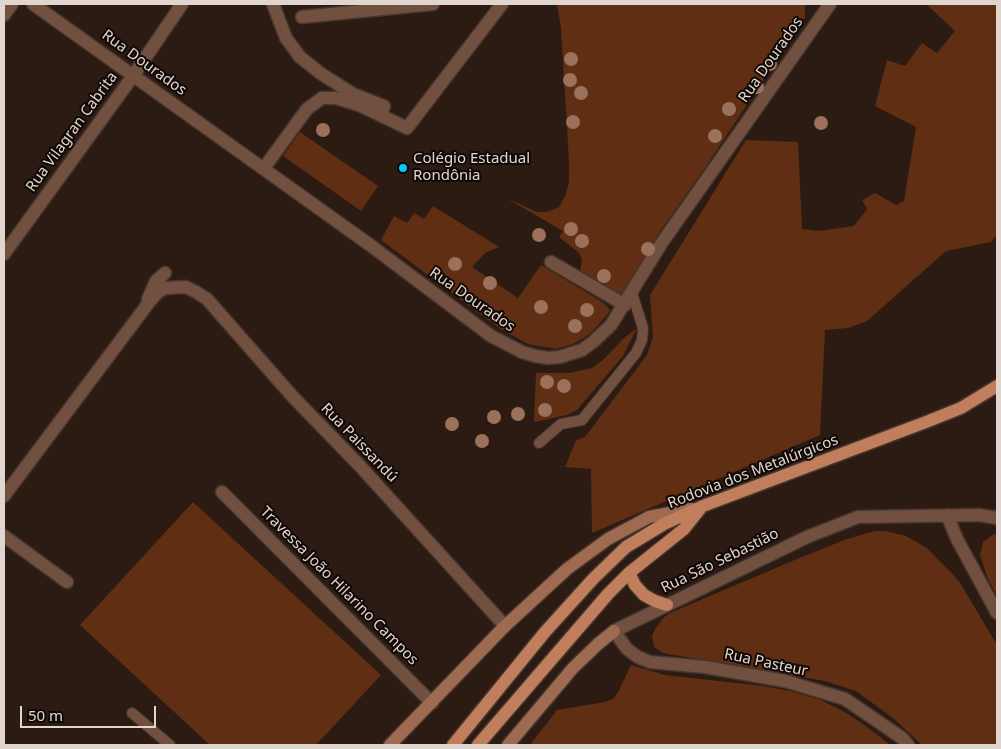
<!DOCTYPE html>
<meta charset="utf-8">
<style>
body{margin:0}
#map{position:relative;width:1001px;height:749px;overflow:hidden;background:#2c1b13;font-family:"Noto Sans",sans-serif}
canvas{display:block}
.frame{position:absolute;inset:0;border:5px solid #e1d5cf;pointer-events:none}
.scale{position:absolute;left:20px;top:706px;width:136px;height:22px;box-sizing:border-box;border:2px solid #e1d5cf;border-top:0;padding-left:6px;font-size:15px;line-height:18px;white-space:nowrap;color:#e1d5cf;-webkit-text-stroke:4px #0f0805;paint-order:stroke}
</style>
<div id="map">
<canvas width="1001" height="749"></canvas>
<div class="frame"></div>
<div class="scale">50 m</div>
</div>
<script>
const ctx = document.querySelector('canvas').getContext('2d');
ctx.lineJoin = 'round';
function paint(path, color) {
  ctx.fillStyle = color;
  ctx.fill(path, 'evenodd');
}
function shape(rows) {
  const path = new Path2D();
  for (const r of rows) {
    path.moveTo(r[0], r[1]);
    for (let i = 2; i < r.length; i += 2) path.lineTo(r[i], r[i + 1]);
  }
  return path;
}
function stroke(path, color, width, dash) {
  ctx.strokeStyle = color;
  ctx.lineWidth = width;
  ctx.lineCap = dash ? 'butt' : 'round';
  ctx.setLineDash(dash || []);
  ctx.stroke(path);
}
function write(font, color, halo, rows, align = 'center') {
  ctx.font = font + ' "Noto Sans",sans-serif';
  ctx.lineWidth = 4;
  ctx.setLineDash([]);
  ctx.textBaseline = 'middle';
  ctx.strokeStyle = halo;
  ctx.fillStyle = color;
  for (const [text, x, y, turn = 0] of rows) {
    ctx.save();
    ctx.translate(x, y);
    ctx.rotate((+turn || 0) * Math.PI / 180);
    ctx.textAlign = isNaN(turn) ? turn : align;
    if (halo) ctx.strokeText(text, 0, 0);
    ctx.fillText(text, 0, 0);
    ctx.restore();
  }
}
paint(shape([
 [557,4,805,4,805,17,705,168,659,233,622,297,580,272,582,260,579,253,559,237,563,231,506,198,537,212,547,212,559,207,565,196,569,182,569,161,561,28],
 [926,4,997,4,997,234,991,242,946,251,867,321,848,328,825,330,820,435,592,533,591,469,565,467,576,440,585,437,647,355,653,337,650,295,746,140,798,142,802,229,819,231,854,226,867,209,862,200,875,193,896,205,904,201,916,127,875,106,887,60,905,66,922,43,937,53,955,31],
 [300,132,378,186,361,211,283,156],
 [433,206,499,247,485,253,472,267,518,298,541,265,604,303,610,310,607,315,591,333,584,338,573,344,556,349,528,344,499,328,381,240,394,216,407,223,414,213,424,219],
 [637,328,623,356,577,410,567,415,534,422,536,373,569,373,592,368,604,359,624,338],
 [193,502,381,675,316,745,210,745,80,625],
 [875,531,886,531,906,536,927,548,959,581,997,645,997,745,922,745,893,718,856,691,825,681,663,653,654,647,652,636,655,629,663,618,670,613,797,559,847,539],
 [997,534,997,596,988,579,980,555,983,542,992,535],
 [631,665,665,675,763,686,790,691,821,700,843,711,866,726,890,745,530,745,557,710,605,702,613,699,618,692]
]), '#602e12');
const lane = shape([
 [539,443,561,424,582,420,636,353,642,340,643,328,632,293],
 [132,713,170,745]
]);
const street = shape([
 [33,4,370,245,491,336,522,352,535,356,548,358,560,357,582,350,593,342,611,325,661,244,830,4],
 [273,4,286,38,300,57,320,73,353,94,384,106,381,115],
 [4,15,12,4],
 [302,17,433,4],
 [264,168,307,109,322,98,336,98,359,105,407,128,502,4],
 [4,254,133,76,182,4],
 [551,262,625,305],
 [148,299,156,281,165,273],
 [222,492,432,703],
 [4,496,150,301,158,292,165,288,186,287,196,292,207,299,293,397,360,466,505,626],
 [947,515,957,539,997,613],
 [4,536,67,582],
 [908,745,902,738,845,699,785,681,705,667,650,662,638,657,627,649,614,631,807,537,858,517,979,515,997,518]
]);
const secondary = shape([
 [390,745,505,626,567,569,608,539,649,517,691,509],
 [508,745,573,668,598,644,614,631]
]);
const primary = shape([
 [629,573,635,585,644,595,655,601,667,605],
 [453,745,545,632,593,579,626,547,664,524,703,506,926,422,961,408,997,386],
 [478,745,608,594,629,573,684,529,700,509]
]);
stroke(lane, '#45352d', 12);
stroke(street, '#45352d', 15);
stroke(secondary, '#45352d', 15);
stroke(primary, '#45352d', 15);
stroke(lane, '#715040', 10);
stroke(street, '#715040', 12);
stroke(secondary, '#9e6a50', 12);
stroke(primary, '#c17e5c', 12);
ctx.fillStyle = '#9c715c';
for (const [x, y] of [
 [571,59],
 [770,64],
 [570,80],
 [757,87],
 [581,93],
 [729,109],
 [573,122],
 [821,123],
 [323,130],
 [715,136],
 [571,229],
 [539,235],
 [582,241],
 [648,249],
 [455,264],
 [604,276],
 [490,283],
 [541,307],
 [587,310],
 [575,326],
 [547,382],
 [564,386],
 [545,410],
 [518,414],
 [494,417],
 [452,424],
 [482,441]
]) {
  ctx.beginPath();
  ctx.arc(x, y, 7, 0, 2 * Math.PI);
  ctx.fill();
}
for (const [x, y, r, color] of [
 [403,168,5,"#00cbf8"]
]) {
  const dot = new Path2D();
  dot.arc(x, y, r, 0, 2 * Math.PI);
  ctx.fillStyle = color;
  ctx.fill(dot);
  stroke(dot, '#0f0805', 2);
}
write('15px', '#e1d5cf', '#0f0805', [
 ["Rua Dourados",771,60,-55],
 ["Rua Dourados",144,63,36],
 ["Rua Vilagran Cabrita",72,132,-54],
 ["Rua Dourados",472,300,35],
 ["Rua Paissandú",359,443,46],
 ["Rodovia dos Metalúrgicos",753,472,-21],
 ["Rua São Sebastião",720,561,-26],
 ["Travessa João Hilarino Campos",339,586,45],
 ["Rua Pasteur",766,663,12]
]);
write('15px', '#e1d5cf', '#0f0805', [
 ["Colégio Estadual",413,159],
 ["Rondônia",413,176]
], 'left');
</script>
